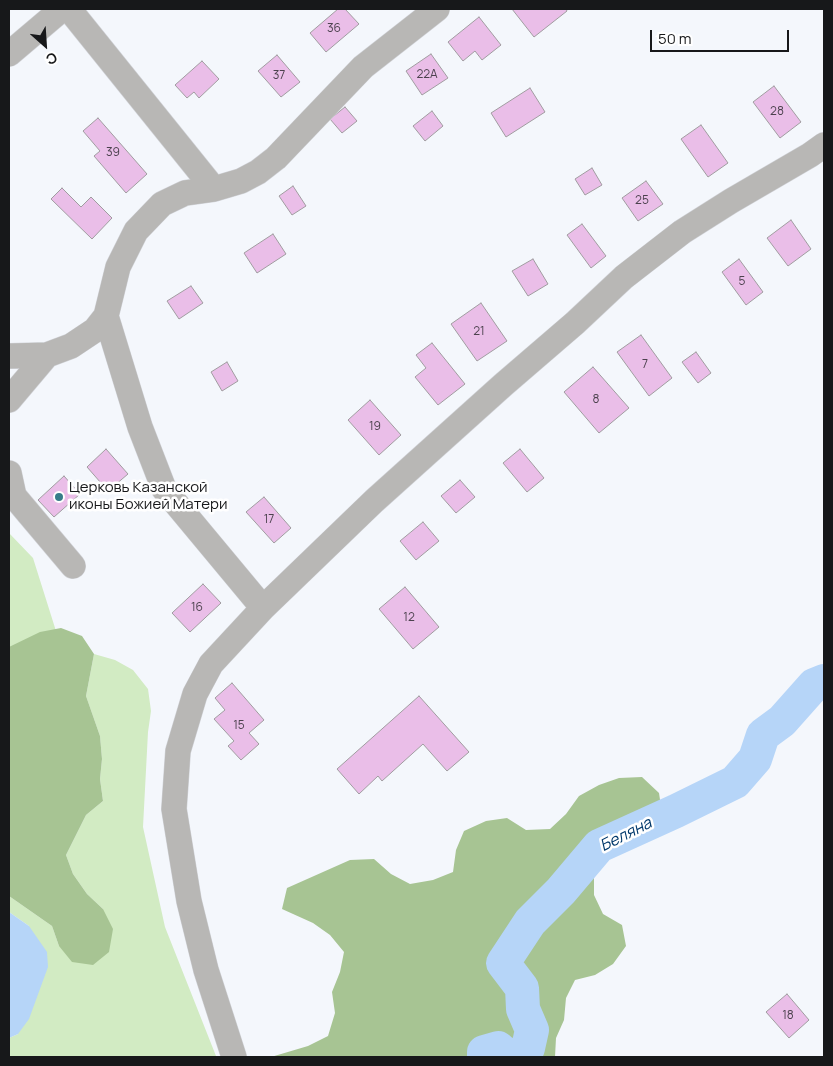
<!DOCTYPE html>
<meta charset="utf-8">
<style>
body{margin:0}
#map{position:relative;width:833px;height:1066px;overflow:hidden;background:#f4f7fc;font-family:Manrope,sans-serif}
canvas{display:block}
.frame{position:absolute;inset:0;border:10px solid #17181a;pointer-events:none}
.north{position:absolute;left:20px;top:20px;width:50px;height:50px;-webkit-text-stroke:4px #fff;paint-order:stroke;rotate:154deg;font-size:14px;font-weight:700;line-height:20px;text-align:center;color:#17181a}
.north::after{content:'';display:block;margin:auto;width:18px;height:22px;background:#17181a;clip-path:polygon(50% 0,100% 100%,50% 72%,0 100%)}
.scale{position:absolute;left:650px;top:30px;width:139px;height:22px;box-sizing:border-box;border:2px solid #17181a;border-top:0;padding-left:6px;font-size:15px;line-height:18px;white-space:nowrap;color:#17181a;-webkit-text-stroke:4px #fff;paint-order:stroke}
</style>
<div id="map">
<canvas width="833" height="1066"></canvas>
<div class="frame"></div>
<div class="north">С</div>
<div class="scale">50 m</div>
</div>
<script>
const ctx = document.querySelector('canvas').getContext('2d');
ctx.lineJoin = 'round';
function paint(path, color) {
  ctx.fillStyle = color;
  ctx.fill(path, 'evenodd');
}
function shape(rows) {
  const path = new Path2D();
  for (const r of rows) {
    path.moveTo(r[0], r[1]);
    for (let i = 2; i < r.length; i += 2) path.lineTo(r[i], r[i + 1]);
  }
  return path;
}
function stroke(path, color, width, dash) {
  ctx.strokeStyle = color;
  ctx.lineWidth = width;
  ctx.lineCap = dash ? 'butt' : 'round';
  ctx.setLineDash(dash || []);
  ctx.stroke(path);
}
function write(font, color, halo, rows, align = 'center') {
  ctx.font = font + ' Manrope,sans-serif';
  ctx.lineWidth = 5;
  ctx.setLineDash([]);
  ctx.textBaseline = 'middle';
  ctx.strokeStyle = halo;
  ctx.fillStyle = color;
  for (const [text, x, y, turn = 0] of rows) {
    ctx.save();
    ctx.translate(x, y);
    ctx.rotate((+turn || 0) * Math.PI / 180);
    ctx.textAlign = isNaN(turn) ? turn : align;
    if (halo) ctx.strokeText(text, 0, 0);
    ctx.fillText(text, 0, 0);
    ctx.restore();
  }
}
paint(shape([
 [9,533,33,558,67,666,9,688],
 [94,654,115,660,133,670,148,689,151,711,148,732,143,827,165,927,216,1056,215,1057,9,1057,9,1038,18,1034,29,926,9,912,9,896,52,926,59,946,103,909,87,894,73,874,66,855,86,815,103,801,100,779,102,759,100,736,86,696]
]), '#d2ebc3');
paint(shape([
 [61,628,82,636,94,654,86,696,100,736,102,759,100,779,103,801,86,815,66,855,73,874,87,894,103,909,113,929,109,952,93,965,72,962,59,946,52,926,9,896,9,647,40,632],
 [642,777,659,793,662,813,648,830,625,841,607,856,594,873,594,895,603,914,622,925,626,946,613,964,595,975,575,980,566,998,564,1020,556,1038,555,1057,271,1057,308,1046,328,1036,335,1013,332,992,340,972,344,952,330,935,313,923,282,909,287,888,350,860,374,859,391,874,410,884,433,880,453,872,456,850,464,831,486,821,507,818,526,830,550,829,566,814,579,796,599,785,619,778]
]), '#a7c493');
paint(shape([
 [9,912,29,926,47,952,48,967,29,1019,18,1034,9,1038]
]), '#b6d5f8');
stroke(shape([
 [484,1057,484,1052,498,1048,508,1057],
 [514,1057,528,1048,532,1030,523,1009,522,988,503,963,530,922,561,891,599,846,676,811,735,782,755,759,763,735,782,721,814,685,824,681]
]), '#b6d5f8', 34);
const building = shape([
 [338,9,345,9,359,24,326,52,310,33,338,9],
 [512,9,566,9,567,11,534,37,512,9],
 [479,17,501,45,482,60,475,51,463,61,448,42,479,17],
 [431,54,448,78,422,95,406,71,431,54],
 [277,55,300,82,281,97,258,71,277,55],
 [202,61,219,79,199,98,194,92,187,98,175,85,202,61],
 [774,86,801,122,780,138,753,102,774,86],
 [530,88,545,112,506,137,491,113,530,88],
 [345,107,357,121,342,133,330,119,345,107],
 [432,111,443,126,425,141,413,126,432,111],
 [98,118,147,174,126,193,94,156,100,151,83,131,98,118],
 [701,125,728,163,708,177,681,139,701,125],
 [592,168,602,185,585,195,575,179,592,168],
 [646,181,663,204,638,221,622,198,646,181],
 [293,186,306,206,292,215,279,196,293,186],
 [62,188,81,207,91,197,112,218,92,239,51,199,62,188],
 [791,220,811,249,788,266,767,238,791,220],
 [582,224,606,256,591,268,567,235,582,224],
 [273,234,286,254,257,273,244,253,273,234],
 [533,259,548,284,528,296,512,271,533,259],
 [739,259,763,292,746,305,722,272,739,259],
 [191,286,203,303,179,319,167,301,191,286],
 [481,303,507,341,477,361,451,324,481,303],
 [641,335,672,378,649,396,617,352,641,335],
 [432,343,465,384,438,405,415,377,426,368,416,355,432,343],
 [696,352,711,373,698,383,682,362,696,352],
 [227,362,238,381,222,391,211,372,227,362],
 [593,367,629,408,599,433,564,392,593,367],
 [370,400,401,435,379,455,348,420,370,400],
 [106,449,128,474,108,491,87,467,106,449],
 [520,449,544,478,527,492,503,463,520,449],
 [64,476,80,494,54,517,38,500,64,476],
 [460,480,475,497,456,513,441,496,460,480],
 [264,497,291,528,274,543,246,512,264,497],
 [423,522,439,541,416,560,400,541,423,522],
 [203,584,221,603,190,632,172,613,203,584],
 [405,587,439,627,413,649,379,609,405,587],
 [232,683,264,720,249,733,259,744,241,760,228,746,234,741,214,719,225,710,215,698,232,683],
 [419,696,469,752,447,771,423,744,382,781,378,776,359,794,337,769,419,696],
 [787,994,809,1020,789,1038,766,1012,787,994]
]);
paint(building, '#eabee8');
stroke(building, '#a09ca0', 1);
const minor = shape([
 [69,9,214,189,241,181,258,172,276,158,363,67,437,9],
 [9,54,62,9],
 [214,189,185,193,162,204,136,231,118,267,106,316,140,427,164,489,263,608],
 [9,356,47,355,71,346,95,330,106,316],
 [9,400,47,355],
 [9,473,14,496,73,566],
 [234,1057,206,970,189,901,174,809,178,751,195,694,211,664,263,608,374,501,503,385,575,323,624,277,682,232,731,201,810,155,824,145]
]);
stroke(minor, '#d1d3d8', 26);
stroke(minor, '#b8b7b5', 25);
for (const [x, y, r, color] of [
 [59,497,5,"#367c89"]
]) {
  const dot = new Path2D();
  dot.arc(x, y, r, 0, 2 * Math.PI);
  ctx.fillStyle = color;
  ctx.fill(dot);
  stroke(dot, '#fff', 2);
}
write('12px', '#4c424e', null, [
 ["36",334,29],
 ["22А",427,75],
 ["37",279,76],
 ["28",777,112],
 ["39",113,153],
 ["25",642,201],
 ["5",742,282],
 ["21",479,332],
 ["7",645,365],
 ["8",596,400],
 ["19",375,427],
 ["17",269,520],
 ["16",197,608],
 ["12",409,618],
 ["15",239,726],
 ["18",788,1016]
]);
write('15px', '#17181a', '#fff', [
 ["Церковь Казанской",69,488],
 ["иконы Божией Матери",69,505]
], 'left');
write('italic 16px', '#00386b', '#fff', [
 ["Беляна",626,835,-27]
]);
</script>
